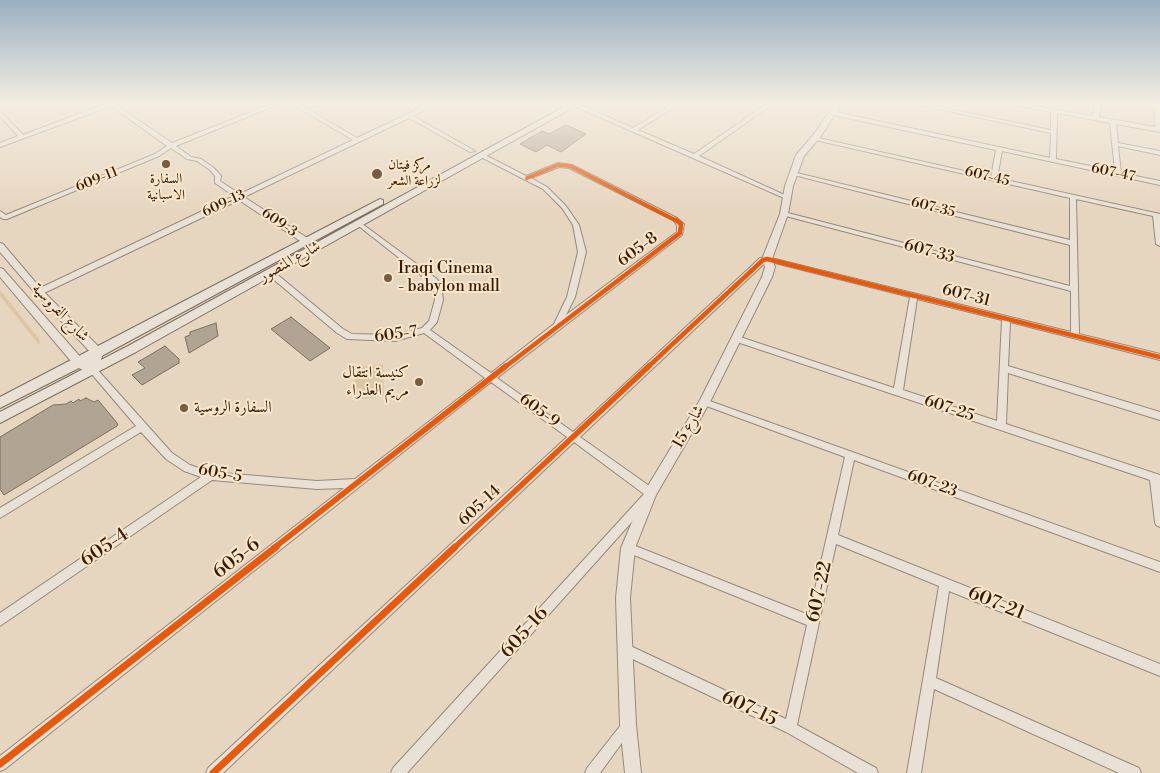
<!DOCTYPE html>
<meta charset="utf-8">
<style>
body{margin:0}
canvas{display:block;background:#e6d6bf}
</style>
<canvas width="1160" height="773"></canvas>
<script>
const ctx = document.querySelector('canvas').getContext('2d');
ctx.lineJoin = 'round';
function paint(path, color) {
  ctx.fillStyle = color;
  ctx.fill(path, 'evenodd');
}
function shape(rows) {
  const path = new Path2D();
  for (const r of rows) {
    path.moveTo(r[0], r[1]);
    for (let i = 2; i < r.length; i += 2) path.lineTo(r[i], r[i + 1]);
  }
  return path;
}
function stroke(path, color, width, dash) {
  ctx.strokeStyle = color;
  ctx.lineWidth = width;
  ctx.lineCap = dash ? 'butt' : 'round';
  ctx.setLineDash(dash || []);
  ctx.stroke(path);
}
function write(font, color, halo, rows, align = 'center') {
  ctx.font = font + ' "Libre Bodoni",Amiri,serif';
  ctx.lineWidth = 4;
  ctx.setLineDash([]);
  ctx.textBaseline = 'middle';
  ctx.strokeStyle = halo;
  ctx.fillStyle = color;
  for (const [text, x, y, turn = 0] of rows) {
    ctx.save();
    ctx.translate(x, y);
    ctx.rotate((+turn || 0) * Math.PI / 180);
    ctx.textAlign = isNaN(turn) ? turn : align;
    if (halo) ctx.strokeText(text, 0, 0);
    ctx.fillText(text, 0, 0);
    ctx.restore();
  }
}
paint(shape([
 [0,290,40,340,39,345,0,296],
 [383,364,384,396,354,400,355,368]
]), '#ddc6a6');
const building = shape([
 [566,125,586,134,561,152,547,145,536,152,520,144,542,131,549,134,566,125],
 [291,317,330,348,310,361,271,329,291,317],
 [216,323,218,336,189,353,185,337,190,335,190,332,216,323],
 [165,346,179,359,179,363,142,385,132,375,145,368,138,362,165,346],
 [86,398,94,402,98,400,118,424,117,426,4,495,0,489,0,437,53,405,66,404,71,401,73,403,79,399,80,401,86,398]
]);
paint(building, '#b1a493');
stroke(building, '#7b6f60', 1);
const minor = shape([
 [107,103,118,103,116,105,172,143,274,103,281,103,176,146,191,157,201,159,214,168,221,176,220,181,240,194,353,140,290,103,297,103,357,138,420,108,423,103,429,103,424,110,413,116,475,151,470,152,409,118,244,197,309,239,309,243,303,243,239,200,42,294,36,294,35,292,36,290,234,196,215,183,215,176,210,170,197,161,187,159,171,148,159,156,7,219,3,219,0,217,0,211,6,215,155,154,167,146,111,106,0,147,0,143,18,136,0,116,0,111,23,135,107,103],
 [572,103,576,103,633,128,674,103,681,103,638,130,694,154,768,103,774,103,699,156,789,197,786,199,784,198,572,105,572,103],
 [910,103,920,103,1051,130,1051,112,1005,103,1016,103,1093,116,1095,103,1101,103,1099,117,1155,127,1154,103,1160,103,1160,132,1116,124,1118,143,1160,151,1160,155,1118,146,1121,173,1160,181,1160,185,1002,151,997,178,1160,214,1160,246,1156,244,1153,216,1076,199,1079,334,1160,354,1160,360,1010,322,1008,366,1160,412,1160,420,1008,373,1006,424,1160,475,1160,527,1156,525,1155,522,1150,480,734,341,733,339,737,336,894,388,910,297,767,261,580,437,655,490,656,493,655,496,407,773,391,773,393,768,644,494,574,442,223,773,206,773,208,768,567,437,491,382,5,769,0,771,0,756,344,488,317,489,212,480,0,626,0,613,201,477,184,471,166,459,141,432,0,518,0,508,136,426,90,372,89,370,90,368,96,368,172,453,190,465,210,472,317,481,355,479,485,378,424,333,395,341,347,339,337,333,266,273,270,271,273,271,343,329,352,334,395,335,422,328,429,321,435,300,433,286,431,283,356,224,359,222,361,223,437,279,441,286,443,300,437,322,430,330,491,373,554,324,567,297,578,252,573,225,562,208,543,189,479,156,479,154,483,154,526,176,558,163,572,165,677,218,684,224,682,235,497,378,573,432,760,258,767,257,1071,332,1071,291,782,215,782,213,784,212,1070,286,1070,245,790,174,793,172,1070,240,1070,198,811,139,814,137,991,177,996,150,829,114,829,112,831,111,1050,158,1051,133,910,103],
 [1057,113,1110,123,1115,171,1056,159,1057,113],
 [559,167,569,168,673,220,677,225,677,232,566,315,575,297,586,252,579,225,566,206,547,187,531,178,559,167],
 [917,299,1002,320,997,421,903,390,917,299],
 [704,399,1160,562,1160,572,854,460,838,535,1160,664,1160,676,949,591,936,678,1139,768,1141,773,1119,773,934,689,921,773,907,773,939,586,836,544,797,725,876,768,878,773,858,773,786,732,620,653,618,649,620,645,624,643,786,719,807,625,624,551,623,548,624,545,628,543,809,615,845,457,701,404,700,402,701,400,704,399],
 [628,719,632,721,634,725,632,729,600,773,585,773,587,768,624,721,628,719]
]);
const tertiary = shape([
 [835,103,842,103,821,136,804,156,793,186,788,214,772,259,775,267,772,277,710,402,656,495,635,548,630,598,636,725,641,773,625,773,620,725,616,598,621,548,646,489,700,400,762,277,765,267,762,259,780,214,785,186,796,155,815,133,835,103],
 [0,243,3,244,42,290,102,350,103,353,97,373,89,373,75,366,0,277,0,268,3,269,83,360,89,363,92,354,36,294,0,252,0,243]
]);
const secondary = shape([
 [571,103,581,103,136,352,0,423,0,412,128,346,571,103],
 [380,199,383,200,383,204,83,366,0,408,0,397,380,199]
]);
stroke(minor, '#958979', 2);
stroke(tertiary, '#958979', 2);
stroke(secondary, '#7b6f60', 2);
paint(minor, '#e9e1d6');
paint(tertiary, '#e9e1d6');
paint(secondary, '#e9e1d6');
stroke(shape([
 [527,178,558,165,570,166,677,221]
]), '#e8590c', 4);
stroke(shape([
 [505,367,680,233,681,224,676,220],
 [648,367,763,260,767,259,1160,357]
]), '#e8590c', 4.5);
stroke(shape([
 [274,548,506,366],
 [454,548,649,366]
]), '#e8590c', 5.5);
stroke(shape([
 [0,764,276,547],
 [213,773,455,547]
]), '#e8590c', 7);
const sky = ctx.createLinearGradient(0, 0, 0, 211);
sky.addColorStop(0, '#99b0c2');
sky.addColorStop(0.49, '#f4ede2');
sky.addColorStop(1, '#f4ede200');
ctx.fillStyle = sky;
ctx.fillRect(0, 0, 1160, 211);
for (const [x, y, r, color] of [
 [166,164,5,"#745d43"],
 [377,174,6,"#745d43"],
 [388,278,5,"#745d43"],
 [419,382,5,"#745d43"],
 [184,408,5,"#745d43"]
]) {
  const dot = new Path2D();
  dot.arc(x, y, r, 0, 2 * Math.PI);
  ctx.fillStyle = color;
  ctx.fill(dot);
  stroke(dot, '#f9e6cb', 2);
}
write('14px', '#361c00', '#f9e6cb', [
 ["مركز فيتان",388,166],
 ["لزراعة الشعر",388,182],
 ["السفارة",166,180,"center"],
 ["الاسبانية",166,196,"center"]
], 'left');
write('14px', '#361c00', '#f9e6cb', [
 ["607-47",1113,173,12],
 ["607-45",987,177,13],
 ["609-11",97,180,-22],
 ["609-13",224,204,-25],
 ["607-35",933,208,14],
 ["609-3",279,223,34]
]);
write('16px', '#361c00', '#f9e6cb', [
 ["605-8",638,250,-37],
 ["607-33",929,252,15],
 ["شارع المنصور",290,262,-29],
 ["607-31",966,296,14],
 ["شارع الفروسية",60,313,46],
 ["605-7",396,335,-8],
 ["607-25",949,409,18],
 ["605-9",539,411,36],
 ["شارع 15",689,427,-60],
 ["605-5",220,474,10],
 ["607-23",932,484,20],
 ["605-14",480,506,-43]
]);
write('16px', '#361c00', '#f9e6cb', [
 ["Iraqi Cinema",398,269],
 ["- babylon mall",398,287],
 ["كنيسة انتقال",409,373,"right"],
 ["مريم العذراء",409,391,"right"],
 ["السفارة الروسية",194,408]
], 'left');
write('19px', '#361c00', '#f9e6cb', [
 ["605-4",105,548,-34],
 ["605-6",237,559,-38],
 ["607-22",820,592,-78],
 ["607-21",996,604,22],
 ["605-16",525,633,-48],
 ["607-15",749,709,25]
]);
</script>
